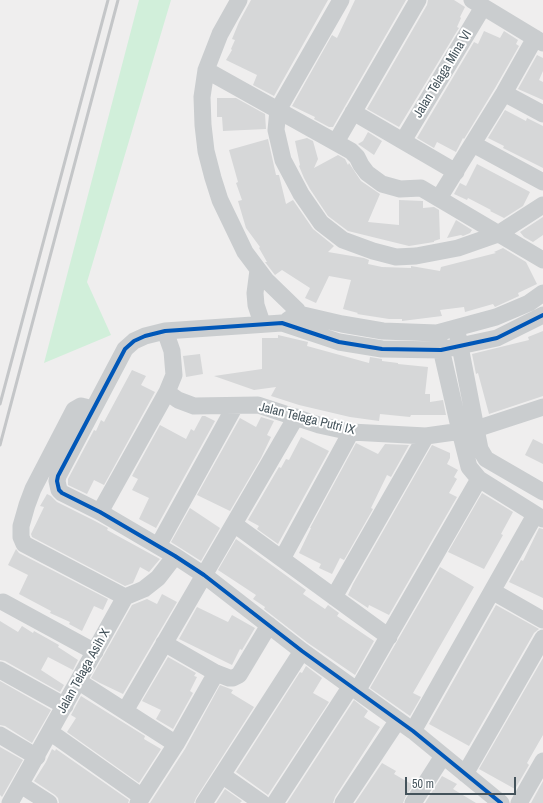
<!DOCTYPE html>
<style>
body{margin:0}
#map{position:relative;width:543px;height:803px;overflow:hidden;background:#efeeee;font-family:"Archivo Narrow",sans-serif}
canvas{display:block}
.scale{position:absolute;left:405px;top:777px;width:111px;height:18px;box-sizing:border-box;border:2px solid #44535b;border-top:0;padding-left:5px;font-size:12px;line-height:14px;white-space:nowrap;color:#44535b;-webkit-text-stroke:3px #fff;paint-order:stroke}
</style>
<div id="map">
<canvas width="543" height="803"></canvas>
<div class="scale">50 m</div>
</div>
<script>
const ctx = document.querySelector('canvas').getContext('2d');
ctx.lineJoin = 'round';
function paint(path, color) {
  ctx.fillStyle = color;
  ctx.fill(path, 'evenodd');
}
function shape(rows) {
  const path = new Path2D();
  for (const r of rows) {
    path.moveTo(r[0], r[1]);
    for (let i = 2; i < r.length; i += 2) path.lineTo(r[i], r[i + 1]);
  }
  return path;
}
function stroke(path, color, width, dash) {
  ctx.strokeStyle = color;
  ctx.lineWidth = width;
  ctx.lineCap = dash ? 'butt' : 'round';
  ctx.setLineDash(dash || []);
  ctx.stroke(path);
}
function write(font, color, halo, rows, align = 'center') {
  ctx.font = font + ' "Archivo Narrow",sans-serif';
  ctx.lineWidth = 4;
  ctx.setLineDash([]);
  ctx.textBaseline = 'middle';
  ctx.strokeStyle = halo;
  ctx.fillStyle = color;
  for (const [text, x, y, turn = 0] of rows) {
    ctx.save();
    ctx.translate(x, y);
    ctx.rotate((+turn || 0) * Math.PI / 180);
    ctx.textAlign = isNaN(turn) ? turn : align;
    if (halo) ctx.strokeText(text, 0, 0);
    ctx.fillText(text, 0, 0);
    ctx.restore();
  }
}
paint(shape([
 [139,0,171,0,87,282,111,335,44,363]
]), '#d1efda');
paint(shape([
 [251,0,328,0,274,96,253,85,257,75,226,60,232,50,231,49,235,40,232,39,239,22],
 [355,0,406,0,333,127,329,127,314,119,315,117,292,106,332,35,337,38],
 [428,0,454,0,465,7,460,17,461,18,457,27,459,28,457,31,399,127,367,109,427,5],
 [484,31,500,38,504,31,518,40,516,44,519,46,495,88,464,139,463,138,456,152,437,142,434,148,417,138,474,42,478,44],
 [537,55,543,58,543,71,539,80,543,82,543,100,518,89],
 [217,98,236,98,265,114,266,129,223,131,222,117,217,117],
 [505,110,526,121,527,118,543,126,543,168,503,148,504,146,488,138],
 [368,132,382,141,374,155,358,144,363,141],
 [307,138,313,141,318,159,314,168,338,155,345,159,348,165,349,163,361,181,380,194,368,222,399,225,399,200,423,201,423,208,434,207,439,210,440,239,434,241,434,242,409,246,348,231,328,216,310,189,304,178,299,166,300,165,295,141],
 [268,139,276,175,279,175,286,204,293,200,313,229,334,246,328,252,364,258,369,260,368,264,382,267,411,268,411,266,440,271,441,267,496,253,494,252,503,248,526,262,537,284,518,293,519,296,495,307,493,304,465,312,464,307,440,310,442,316,402,321,402,319,389,319,357,314,358,313,343,309,351,280,329,276,316,303,305,298,310,288,282,270,275,275,265,262,267,262,259,248,260,247,246,228,238,201,242,200,236,183,238,182,229,150],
 [477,164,530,192,523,206,504,218,490,211,491,210,468,198,467,200,454,194,460,183,466,186],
 [543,217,543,235,533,242,524,237,520,232],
 [456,220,472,230,470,233,463,236,461,235,447,238],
 [543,331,543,396,489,414,478,373,476,374,472,354,529,340,528,337],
 [278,335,308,342,307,346,369,363,370,357,382,359,382,361,398,363,398,364,428,367,425,394,430,394,430,402,443,400,446,415,411,415,410,417,380,414,379,421,350,417,299,405,271,396,276,387,254,390,214,376,262,369,262,338,278,338],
 [200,354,203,374,186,377,183,356],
 [132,370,146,376,141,385,155,392,104,485,94,480,87,494,68,485,68,479,94,430,96,431,101,420,104,422],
 [202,416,205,416,215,421,156,528,139,519,149,498,132,490,138,479,132,476,160,425,186,439,191,429,194,431],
 [261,417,274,421,267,435,271,437,261,458,230,511,197,495,240,418,256,427],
 [301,437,329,451,278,544,257,529,259,526,248,520,279,467,281,468,286,459,289,460],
 [533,439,543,444,543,464,525,455],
 [356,443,378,454,385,444,409,445,391,477,387,475,371,508,373,509,344,560,340,558,332,574,319,568,321,564,299,553,311,528,310,528],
 [432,445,450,453,450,458,447,464,458,470,454,477,457,479,449,493,457,497,389,615,369,605,368,608,348,595,353,584],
 [482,493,513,512,501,534,503,535,484,569,448,552],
 [47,494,51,496,57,502,95,521,108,528,107,530,160,559,149,572,140,567,133,583,125,586,32,537,31,534,44,507,40,506],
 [190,508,220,528,201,561,171,542],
 [539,528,543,529,543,598,509,582,521,560,523,561],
 [236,539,306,590,303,594,325,609,328,605,339,613,337,616,374,641,355,675,308,643,264,609,265,607,253,599,256,595,218,570],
 [16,549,19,553,108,599,103,610,94,606,82,631,69,624,70,622,50,613,51,611,19,594,28,575,8,565],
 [440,567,474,587,413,693,421,697,410,716,370,688],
 [162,594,177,602,123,694,100,683,91,678,132,605,147,599,157,604],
 [496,605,539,629,534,633,469,746,429,724],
 [197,607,228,622,232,615,255,628,242,650,240,649,232,665,179,639],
 [0,621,18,632,22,626,33,633,34,631,59,645,58,647,78,660,73,670,48,657,41,670,64,685,60,692,5,661,0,660],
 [168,657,196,673,194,676,197,677,190,691,193,693,173,729,156,719,161,710,142,701],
 [543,658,543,735,527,763,529,765,515,789,479,769],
 [306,666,322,678,313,693,329,702,268,795,236,772,300,672,302,673],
 [0,681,51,710,32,743,5,726,0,725],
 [220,685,233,690,231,693,254,707,196,798,194,803,150,803,185,749],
 [81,696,145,736,144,739,161,749,139,783,67,732,76,718,71,715],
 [354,700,368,711,364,717,380,727,335,797,333,803,287,803],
 [0,747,23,760,2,797,0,795],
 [52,749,55,751,56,749,129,800,128,803,59,803,58,798,55,795,34,781,46,762],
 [382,763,396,771,394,774,413,785,405,798,403,803,355,803],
 [442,776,457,784,453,789,476,803,425,803],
 [543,781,543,803,531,803],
 [225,789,242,801,240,803,216,803]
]), '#d6d7d8');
stroke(shape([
 [239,0,220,34,206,70,202,97,203,125,206,151,213,178,220,200,245,252,266,280,297,310,299,314,297,327],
 [341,0,278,110,276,130,283,160,301,194,321,223,343,240,373,251,396,257,416,256,458,248,498,234,543,205],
 [472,0,543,43],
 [206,70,351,151,357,157,361,165,367,173,382,184,400,189,421,188,543,260],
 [504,93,543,114],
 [353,112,456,172],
 [403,141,483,7],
 [336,142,418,0],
 [473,144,543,182],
 [439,198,504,93,535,38],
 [258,270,255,293,256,305,262,323],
 [289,319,299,314,342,324,383,331,437,333,496,317,529,303,543,293],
 [458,336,480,449,486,459,543,492],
 [439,340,460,431,469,467,479,479,543,519],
 [167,392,178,400,194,406,258,405,319,425,351,432,426,436,476,429,543,407],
 [93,409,81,406,74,410,33,489,27,505,21,526,21,537,24,544,125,597],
 [100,512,167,392,174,375,172,351,165,331],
 [234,524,389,637],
 [158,546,235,406],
 [282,559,351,432],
 [492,591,543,620],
 [334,597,426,436],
 [3,602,95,652],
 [164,643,216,673,229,678,233,678,239,675,269,625],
 [0,670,65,706],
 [78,681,176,744],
 [357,691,479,479],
 [125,711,296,417],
 [413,731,535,515],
 [50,732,142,797],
 [0,735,37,757],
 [465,774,543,638],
 [222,775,262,803],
 [21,785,49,803],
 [10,803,125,597,144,589,158,578,175,556],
 [138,803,176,744,216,673],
 [204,803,302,651],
 [275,803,351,686],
 [343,803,398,720],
 [413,803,443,756],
 [501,803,413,731,302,651,204,575,175,556,100,512,62,493,59,490,57,481,58,476,125,349,134,341,145,336,165,331,282,323,339,342,382,349,441,350,497,338,543,315],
 [519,803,543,761]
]), '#cacdcf', 17);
stroke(shape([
 [0,404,108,0],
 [0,445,118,0]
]), '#c4c6c8', 3);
stroke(shape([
 [501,803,413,731,302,651,204,575,175,556,100,512,62,493,59,490,57,481,58,476,125,349,134,341,145,336,165,331,282,323,339,342,382,349,441,350,497,338,543,315]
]), '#0057b8', 4);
write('13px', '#44535b', '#fff', [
 ["Jalan Telaga Mina VI",443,74,-59],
 ["Jalan Telaga Putri IX",307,419,14],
 ["Jalan Telaga Asih X",84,671,-61]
]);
</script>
